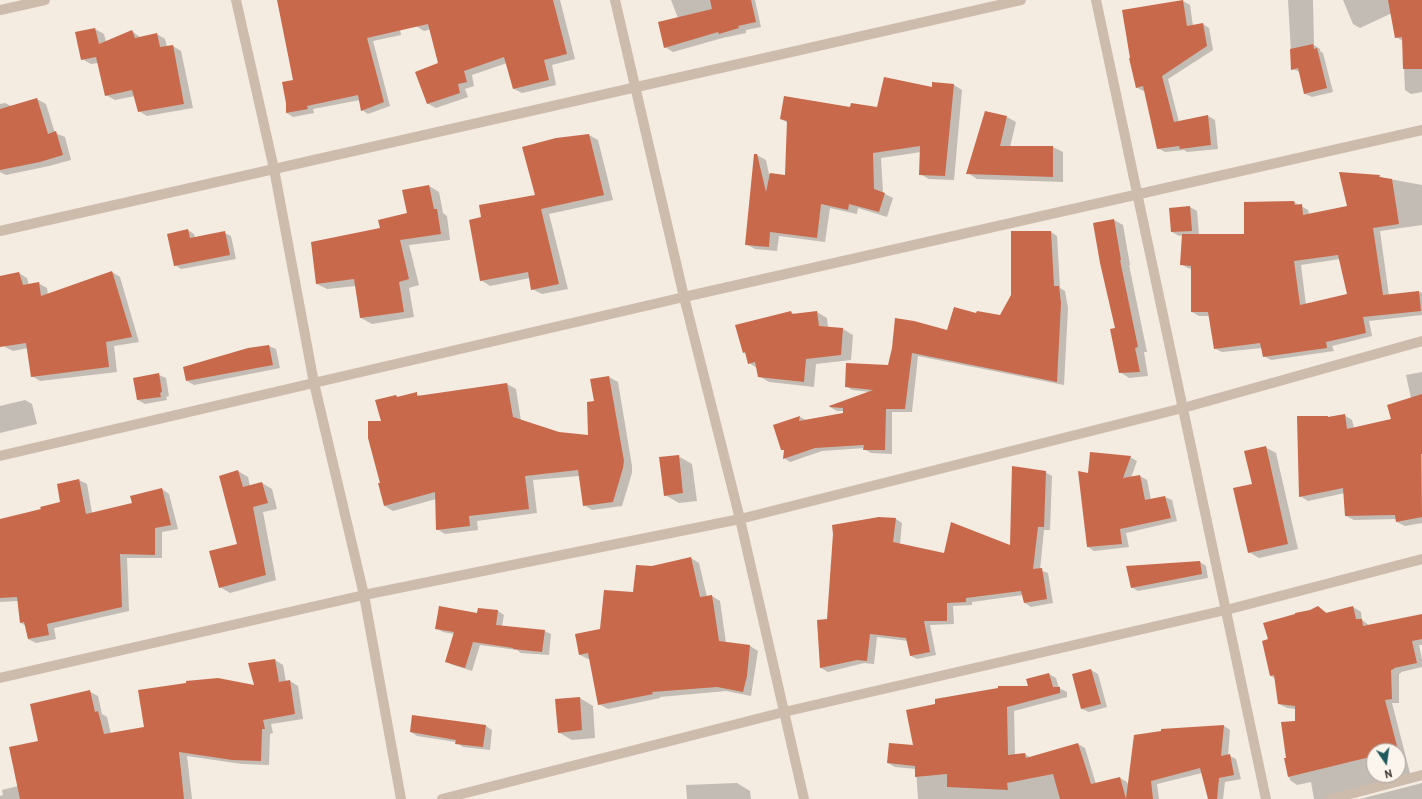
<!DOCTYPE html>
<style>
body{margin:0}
#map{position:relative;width:1422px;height:799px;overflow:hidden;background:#f4ebe1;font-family:"PT Sans",sans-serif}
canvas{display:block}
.north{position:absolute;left:1366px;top:743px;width:40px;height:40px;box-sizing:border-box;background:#fbf5ee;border:1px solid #aea6a0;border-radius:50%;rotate:167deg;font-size:11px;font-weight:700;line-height:16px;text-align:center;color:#3b302b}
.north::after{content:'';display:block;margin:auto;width:14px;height:18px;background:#1f5a5e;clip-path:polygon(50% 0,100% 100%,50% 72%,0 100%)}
</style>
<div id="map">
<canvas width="1422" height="799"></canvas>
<div class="north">N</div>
</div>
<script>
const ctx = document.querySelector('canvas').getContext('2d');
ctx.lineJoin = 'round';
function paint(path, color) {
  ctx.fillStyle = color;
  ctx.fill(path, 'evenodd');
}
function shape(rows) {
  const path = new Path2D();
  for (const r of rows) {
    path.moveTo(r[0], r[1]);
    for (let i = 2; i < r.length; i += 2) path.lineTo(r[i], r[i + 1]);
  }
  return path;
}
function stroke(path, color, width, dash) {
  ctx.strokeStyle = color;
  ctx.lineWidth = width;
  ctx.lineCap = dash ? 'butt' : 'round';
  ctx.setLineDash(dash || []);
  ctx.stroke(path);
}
paint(shape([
 [278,0,395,0,401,35,373,41,390,106,368,114,362,110,360,100,313,109,314,113,293,117,287,113,287,103,295,81],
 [417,0,560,0,575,59,552,65,556,85,522,93,514,89,507,63,472,75,474,86,465,89,468,97,436,108,427,103,439,64,431,29,424,31,416,26],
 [671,0,755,0,761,27,746,30,746,33,727,37,726,37,673,52,665,47,678,18],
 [1288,0,1313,0,1314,45,1320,49,1320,51,1323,53,1333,92,1312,97,1305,94,1300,72,1292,69],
 [1343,0,1422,0,1422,92,1411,94,1405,90,1403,41,1396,37,1392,13,1360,28,1353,24],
 [1183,1,1190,5,1193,26,1203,24,1209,28,1213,50,1168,79,1179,122,1208,116,1215,120,1218,149,1187,152,1184,150,1165,152,1158,148,1145,91,1143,91,1136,87,1123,11],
 [95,29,104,34,106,42,132,31,141,38,157,34,165,39,167,47,173,46,181,51,193,108,147,116,139,111,135,96,115,100,106,95,98,63,91,64,82,59],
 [954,85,962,90,954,180,929,179,920,174,921,152,881,158,883,193,893,198,887,217,858,208,857,214,830,208,825,242,779,236,777,251,755,249,746,244,757,155,766,160,769,174,786,176,788,123,781,119,851,109,877,109,933,89],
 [37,99,46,104,55,133,65,137,71,160,49,166,6,175,0,172,0,104,5,103,11,106],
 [1007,117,1016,122,1010,147,1053,147,1063,152,1063,182,977,179,968,173],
 [589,135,598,140,613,200,549,214,568,289,542,294,532,289,530,278,490,286,481,280,536,196],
 [1379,176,1384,178,1422,185,1422,225,1380,231,1389,296,1422,292,1422,315,1369,321,1372,336,1332,346,1334,351,1271,360,1264,356,1262,348,1222,352,1214,348,1210,316,1199,316,1192,312,1192,269,1188,268,1181,264,1183,235,1179,236,1172,232,1170,209,1190,207,1197,211,1199,235,1245,235,1294,202,1308,210,1309,214,1348,207],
 [1340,259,1348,295,1306,305,1301,265],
 [429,186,439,192,443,213,447,216,450,240,409,245,419,285,409,288,414,317,372,324,361,318,356,286,327,289,317,284,382,229,408,214],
 [1114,220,1123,225,1130,265,1129,265,1147,352,1144,352,1148,376,1129,378,1120,372,1116,328,1094,223],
 [188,230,194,234,195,238,225,233,231,236,236,259,181,269,175,265],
 [1051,232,1057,236,1060,288,1065,291,1068,308,1064,385,918,356,912,412,892,412,892,454,871,453,864,449,865,448,822,451,790,462,784,458,785,450,782,449,800,417,806,420,844,414,844,411,837,411,830,407,870,392,852,390,846,386,889,366,977,314,1000,316],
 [112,272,120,277,139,342,114,346,117,372,40,381,32,376,28,348,13,351,5,347,0,327,0,278,19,273,27,278,29,285,38,283,47,288,48,295],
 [791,312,796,315,817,312,827,318,828,328,843,329,853,335,851,360,816,364,814,387,769,382,759,376,757,368,749,363,746,354,743,352],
 [269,346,276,349,280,368,194,385,187,381,248,349],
 [1422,372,1422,523,1405,526,1397,522,1397,519,1354,520,1346,516,1345,493,1308,501,1300,496,1328,417,1344,415,1352,420,1354,428,1392,420,1411,398,1406,375],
 [159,375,166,378,169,396,166,397,167,400,145,404,138,400],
 [609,377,618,382,632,466,632,473,622,506,592,510,584,505,579,476,533,480,537,513,477,521,478,530,445,534,437,529,436,499,393,511,385,506,381,483,382,422,396,396,399,397,416,394,422,397,507,384,516,389,521,421,558,433,589,436,595,402,591,380],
 [25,400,32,404,37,424,0,433,0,406],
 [1265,447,1276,453,1298,549,1259,558,1249,552],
 [678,456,692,464,697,501,679,503,665,495],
 [1130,457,1137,461,1131,478,1140,476,1147,480,1151,500,1165,497,1172,500,1177,521,1126,533,1129,547,1094,551,1088,547,1088,474],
 [238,471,248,477,250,486,262,483,272,489,277,509,263,512,276,580,230,593,220,587,238,544],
 [1045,472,1052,476,1050,530,1044,530,1040,570,1048,573,1053,603,1031,607,1025,603,1023,595,972,602,972,605,953,606,954,624,930,625,936,655,917,659,911,656,908,641,877,637,874,664,864,663,828,672,821,668,818,621,828,620,896,519,902,523,900,544,945,554,1011,546],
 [79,480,87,484,92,513,133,504,162,489,169,494,178,529,162,532,162,558,127,558,129,611,54,628,56,639,36,643,28,639,26,626,21,623,18,601,0,602,0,520,42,510,62,503,58,485],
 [691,558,699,563,707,597,712,596,720,601,726,643,750,646,758,651,751,696,726,691,660,697,660,698,608,709,599,704,590,659,588,659,580,655,601,630,634,594,652,567],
 [1200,562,1206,566,1208,578,1138,591,1131,587],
 [1318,607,1327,613,1353,607,1361,612,1362,620,1369,625,1422,617,1422,645,1419,645,1422,659,1422,667,1401,672,1401,673,1399,674,1399,703,1392,703,1411,777,1335,799,1314,799,1311,782,1297,785,1290,780,1285,759,1287,758,1296,722,1296,709,1287,708,1279,704,1276,679,1271,676,1269,640],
 [1374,751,1398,751,1398,775,1374,775],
 [498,611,504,615,502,626,544,631,551,634,549,655,521,653,517,650,480,645,472,671,453,665,446,661,454,634,443,632,436,628,478,615],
 [275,660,283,665,286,682,290,681,298,686,303,719,271,724,273,733,270,734,269,765,242,764,187,756,192,799,0,799,0,796,3,795,2,790,18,786,39,742,90,692,98,696,102,714,107,717,111,734,145,728,255,686],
 [1091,670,1098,674,1107,707,1089,712,1082,709],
 [1049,674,1056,678,1059,688,1067,692,1067,697,1014,711,1015,755,1025,754,1031,758,1078,744,1085,748,1096,784,1120,778,1127,782,1129,787,1224,726,1230,730,1228,756,1230,756,1236,759,1241,779,1225,782,1223,799,1209,799,1202,773,1157,784,1159,799,918,799,916,769,895,767,888,763,915,746,1029,687],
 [580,698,593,706,595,738,572,740,558,732],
 [486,726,492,730,490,750,463,747,456,742,417,736,411,732],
 [737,783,750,791,751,799,687,799,686,785],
 [1422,783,1422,799,1360,799]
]), '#0003');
paint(shape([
 [277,0,553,0,567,54,544,60,549,80,513,89,504,57,464,71,467,82,458,84,460,93,427,104,415,72,438,63,428,24,367,38,384,102,361,111,358,95,307,106,308,109,286,113,286,103,282,82,293,80],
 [710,0,751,0,756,22,738,26,739,28,719,34,718,32,664,48,658,22,712,9],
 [1183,0,1187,26,1203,23,1207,46,1162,76,1174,122,1208,115,1211,145,1180,149,1179,146,1157,149,1143,86,1136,88,1129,58,1130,58,1122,10],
 [1388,0,1422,0,1422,69,1403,69,1402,37,1395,38],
 [95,28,99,44,132,30,135,38,157,33,160,47,173,45,184,104,138,112,132,90,105,96,96,57,81,60,75,32],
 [1313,44,1314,49,1317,48,1327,88,1304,94,1298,68,1291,70,1290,49],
 [884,77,932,87,932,82,954,84,945,176,919,175,920,146,873,153,874,189,885,193,879,212,849,204,848,210,821,204,817,238,770,232,769,247,745,245,754,154,757,154,766,192,770,173,785,175,787,121,780,119,784,96,850,107,851,103,877,107],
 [37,98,48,134,56,131,63,155,40,162,0,170,0,109],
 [985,111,1007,116,1000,146,1053,146,1053,177,966,174],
 [589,134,604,195,541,209,559,284,531,290,528,272,480,281,469,220,481,217,479,205,535,195,522,147,556,138],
 [1339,172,1380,175,1379,177,1392,179,1399,224,1373,228,1383,295,1419,291,1421,311,1363,317,1366,333,1326,342,1327,348,1263,357,1260,343,1214,349,1208,312,1191,312,1191,266,1180,265,1182,234,1244,234,1244,202,1294,201,1295,205,1302,204,1303,215,1347,206],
 [1338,255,1347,294,1300,305,1294,261],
 [429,185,434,209,437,209,441,234,400,240,409,279,399,282,404,312,360,318,354,279,316,284,311,242,380,228,378,220,407,213,402,190],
 [1190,206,1192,231,1171,232,1169,208],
 [1114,219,1121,260,1120,260,1138,347,1135,348,1140,372,1119,373,1110,329,1115,328,1100,263,1093,223],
 [188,229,190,238,225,231,230,255,174,266,167,234],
 [1011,231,1051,231,1054,286,1059,286,1061,303,1057,382,912,353,905,409,886,409,885,450,863,450,864,445,815,448,783,459,784,450,781,450,773,425,800,416,799,421,843,413,843,408,830,407,829,406,873,390,845,387,846,363,888,365,892,348,895,318,914,321,947,330,954,307,976,313,977,311,1000,315,1011,295],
 [112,271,132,337,106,342,109,367,31,377,26,343,0,347,0,276,19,272,23,285,39,282,41,296],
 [791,311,792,314,817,311,819,326,843,328,841,355,806,359,804,382,758,377,755,362,748,364,745,352,743,353,735,325],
 [269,345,273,365,186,381,183,367,248,348],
 [159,373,162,392,160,393,161,397,137,400,133,378],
 [609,376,624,461,623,468,613,502,583,506,578,470,525,476,529,509,469,516,470,526,436,530,435,492,384,506,378,483,380,483,368,438,368,421,381,421,375,400,396,395,397,397,417,392,417,396,507,383,513,417,559,432,588,435,587,402,594,401,590,379],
 [1422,394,1422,454,1421,454,1422,517,1396,522,1395,515,1345,516,1343,488,1299,497,1297,416,1328,416,1328,417,1345,414,1347,429,1391,419,1387,405],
 [1266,446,1288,544,1248,553,1233,488,1252,484,1244,451],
 [1090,452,1131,456,1123,478,1140,475,1145,500,1165,496,1171,518,1120,529,1122,544,1087,547,1078,471,1088,473],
 [679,455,683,493,664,496,659,457],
 [1012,466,1046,471,1044,527,1038,527,1033,569,1042,568,1047,599,1024,603,1021,591,966,598,966,602,947,603,947,621,924,621,930,652,910,656,906,638,870,634,867,661,857,660,820,668,817,620,827,619,833,534,832,525,879,517,896,518,893,542,944,553,951,522,1010,545],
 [238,470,243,487,262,482,268,503,253,507,266,575,219,588,209,551,237,544,219,476],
 [79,479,86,514,132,503,130,496,162,488,171,525,155,528,155,555,120,554,122,607,47,624,49,635,28,639,24,622,20,623,17,597,0,598,0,519,41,509,40,507,60,502,57,484],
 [691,557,700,597,712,595,719,641,750,645,747,676,743,692,717,687,652,692,653,694,598,705,588,653,579,655,575,634,600,629,604,590,633,592,636,565,652,566],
 [1200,561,1202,574,1131,588,1126,566],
 [439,606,477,613,478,608,498,610,496,625,545,630,542,652,513,649,513,648,473,642,465,668,445,662,454,632,435,629],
 [1318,606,1326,613,1353,606,1356,619,1362,619,1363,626,1422,614,1422,639,1412,641,1417,663,1394,668,1394,669,1391,670,1392,699,1385,700,1398,750,1393,751,1374,751,1374,756,1288,777,1284,758,1286,758,1281,722,1295,721,1295,706,1278,704,1274,675,1270,676,1262,641,1268,639,1263,623,1295,614,1295,613,1310,610],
 [275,659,279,682,290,680,295,714,263,720,265,729,262,729,261,761,232,760,179,752,184,799,20,799,9,747,38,741,30,704,90,690,95,712,98,711,104,734,144,727,138,690,186,683,186,681,218,678,254,685,248,663],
 [1091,669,1101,704,1081,709,1072,674],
 [1049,673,1053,687,1060,687,1060,693,1007,707,1008,755,1025,753,1026,758,1078,743,1091,784,1120,777,1126,799,1134,735,1161,731,1161,729,1224,725,1221,756,1230,754,1234,775,1219,778,1217,799,1208,799,1200,768,1151,781,1153,799,1060,799,1053,774,1007,783,1008,790,947,787,947,774,915,777,915,766,887,763,889,743,913,745,906,710,935,704,935,699,998,688,998,686,1028,686,1026,679],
 [580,697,582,730,558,733,555,699],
 [412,715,486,725,483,747,455,744,456,740,410,732]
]), '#c8694b');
stroke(shape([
 [236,0,274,169,314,383,364,595,401,799],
 [1096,0,1266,799],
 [0,10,45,0],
 [0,231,1021,0],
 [0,456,684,297,615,0],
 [0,678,364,595,740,519,1183,408,1422,341],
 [442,799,784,712,1230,609,1422,559],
 [804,799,740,519,684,297,1422,130],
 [1331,799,1422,775]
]), '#cdbbac', 10);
</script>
